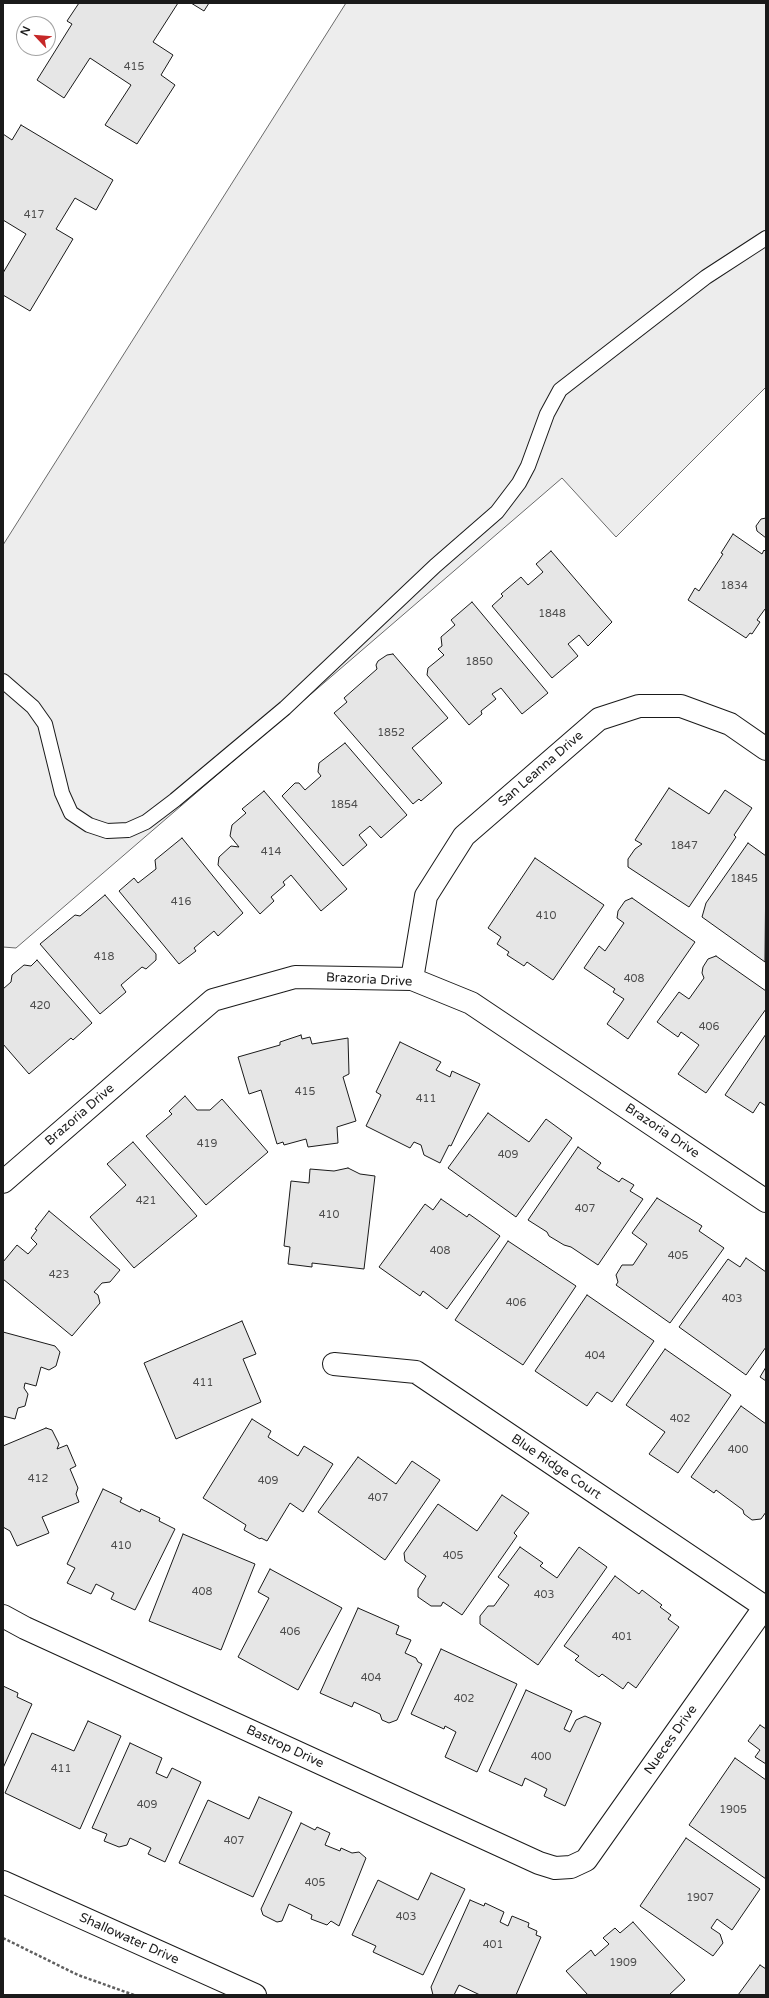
<!DOCTYPE html>
<style>
body{margin:0}
#map{position:relative;width:769px;height:1998px;overflow:hidden;background:#fff;font-family:"Varela Round",sans-serif}
canvas{display:block}
.frame{position:absolute;inset:0;border:4px solid #1a1a1a;pointer-events:none}
.north{position:absolute;left:16px;top:16px;width:40px;height:40px;box-sizing:border-box;background:#fff;border:1px solid #a3a3a3;border-radius:50%;rotate:296deg;font-size:11px;font-weight:700;line-height:16px;text-align:center;color:#1a1a1a}
.north::after{content:'';display:block;margin:auto;width:14px;height:18px;background:#c62828;clip-path:polygon(50% 0,100% 100%,50% 72%,0 100%)}
</style>
<div id="map">
<canvas width="769" height="1998"></canvas>
<div class="frame"></div>
<div class="north">N</div>
</div>
<script>
const ctx = document.querySelector('canvas').getContext('2d');
ctx.lineJoin = 'round';
function paint(path, color) {
  ctx.fillStyle = color;
  ctx.fill(path, 'evenodd');
}
function shape(rows) {
  const path = new Path2D();
  for (const r of rows) {
    path.moveTo(r[0], r[1]);
    for (let i = 2; i < r.length; i += 2) path.lineTo(r[i], r[i + 1]);
  }
  return path;
}
function stroke(path, color, width, dash) {
  ctx.strokeStyle = color;
  ctx.lineWidth = width;
  ctx.lineCap = dash ? 'butt' : 'round';
  ctx.setLineDash(dash || []);
  ctx.stroke(path);
}
function write(font, color, halo, rows, align = 'center') {
  ctx.font = font + ' "Varela Round",sans-serif';
  ctx.lineWidth = 3;
  ctx.setLineDash([]);
  ctx.textBaseline = 'middle';
  ctx.strokeStyle = halo;
  ctx.fillStyle = color;
  for (const [text, x, y, turn = 0] of rows) {
    ctx.save();
    ctx.translate(x, y);
    ctx.rotate((+turn || 0) * Math.PI / 180);
    ctx.textAlign = isNaN(turn) ? turn : align;
    if (halo) ctx.strokeText(text, 0, 0);
    ctx.fillText(text, 0, 0);
    ctx.restore();
  }
}
const built = shape([
 [346,3,766,3,766,387,616,537,562,478,16,948,3,947,3,545,346,3]
]);
paint(built, '#ededed');
stroke(built, '#6a6a6a', 1);
const building = shape([
 [79,3,178,3,153,42,173,55,161,75,175,85,137,144,105,125,131,85,90,58,64,98,37,80,72,24,67,21,79,3],
 [191,3,209,3,204,11,191,3],
 [21,125,113,180,96,210,75,198,56,229,73,239,30,311,3,295,3,273,26,234,3,220,3,134,12,140,21,125],
 [766,518,766,538,757,531,756,526,761,519,766,518],
 [733,534,762,554,764,550,766,552,766,610,765,609,757,620,760,622,752,634,750,633,746,638,688,600,695,588,699,591,723,554,721,553,733,534],
 [551,551,612,622,588,646,579,635,568,644,578,656,552,678,492,606,503,596,501,594,521,577,528,585,543,572,536,564,551,551],
 [472,602,548,693,522,714,501,688,492,694,496,699,481,711,482,714,469,725,427,675,428,668,444,655,438,649,442,646,441,637,455,625,451,620,472,602],
 [393,654,448,718,412,748,442,783,421,801,419,799,413,804,334,713,347,702,344,698,377,669,376,665,378,661,387,655,393,654],
 [345,743,407,815,381,838,370,826,359,835,367,845,343,866,282,796,295,783,299,783,305,790,321,776,318,772,319,763,345,743],
 [669,788,709,814,725,790,752,808,734,835,736,837,689,907,628,867,628,859,635,849,642,844,635,840,669,788],
 [264,791,347,889,321,911,291,875,283,882,285,885,271,897,274,901,260,914,218,865,219,857,231,846,239,847,230,836,232,825,246,813,242,809,264,791],
 [182,838,243,913,218,936,214,931,194,948,196,951,179,964,119,891,134,878,138,883,156,869,155,860,182,838],
 [748,843,766,856,765,962,702,917,706,903,748,843],
 [535,858,604,905,553,980,527,962,524,966,507,955,509,952,497,944,501,937,488,928,535,858],
 [105,895,156,954,156,960,146,969,142,967,121,985,126,992,100,1014,40,944,75,915,80,916,105,895],
 [632,898,695,942,628,1039,607,1024,624,999,613,992,615,989,584,968,599,946,605,951,624,923,617,918,618,911,625,901,632,898],
 [716,956,766,991,766,1009,706,1093,678,1074,699,1045,681,1032,678,1037,657,1022,679,992,689,999,704,978,702,973,703,967,708,959,716,956],
 [37,960,92,1023,73,1040,71,1038,29,1074,3,1044,3,989,11,982,12,975,24,965,31,966,37,960],
 [766,1034,766,1106,760,1102,753,1113,725,1095,766,1034],
 [301,1035,302,1039,310,1037,312,1044,348,1038,349,1074,343,1077,356,1121,337,1127,338,1143,308,1147,306,1139,284,1145,283,1142,277,1144,261,1090,249,1094,238,1057,280,1045,280,1042,301,1035],
 [400,1042,441,1062,436,1070,450,1077,452,1071,480,1084,451,1146,449,1145,440,1163,424,1155,421,1145,414,1142,410,1148,366,1126,381,1095,376,1092,400,1042],
 [185,1096,197,1110,210,1110,222,1099,268,1152,206,1205,146,1136,172,1114,169,1111,185,1096],
 [488,1113,529,1142,546,1119,572,1138,516,1217,448,1168,488,1113],
 [133,1142,197,1216,134,1268,90,1217,126,1185,107,1164,133,1142],
 [578,1147,601,1163,597,1168,619,1182,622,1178,634,1185,630,1191,643,1199,598,1265,571,1247,564,1245,549,1236,547,1232,528,1220,578,1147],
 [348,1168,360,1174,375,1176,364,1269,312,1263,312,1267,288,1264,290,1247,284,1246,291,1181,309,1183,310,1169,334,1171,348,1168],
 [657,1198,702,1226,699,1231,724,1248,670,1323,616,1285,618,1282,616,1275,622,1265,633,1265,647,1244,632,1233,657,1198],
 [441,1199,467,1217,469,1214,500,1236,447,1309,423,1291,420,1296,379,1267,425,1204,433,1210,441,1199],
 [49,1211,120,1270,110,1282,102,1283,94,1292,98,1295,100,1303,72,1336,3,1279,3,1262,17,1245,28,1254,37,1244,31,1238,37,1230,35,1229,49,1211],
 [508,1241,576,1286,523,1365,455,1320,508,1241],
 [746,1258,766,1272,766,1347,746,1375,679,1327,728,1259,740,1267,746,1258],
 [587,1295,654,1341,612,1402,597,1392,587,1406,535,1371,587,1295],
 [242,1321,256,1354,243,1359,261,1402,176,1439,144,1363,242,1321],
 [3,1332,55,1346,60,1352,56,1366,49,1370,41,1367,36,1386,25,1383,24,1388,28,1394,25,1406,18,1408,15,1419,3,1416,3,1332],
 [665,1349,731,1395,678,1473,649,1454,665,1432,626,1405,665,1349],
 [766,1367,766,1381,760,1377,766,1367],
 [741,1406,766,1424,766,1512,761,1519,752,1520,744,1514,743,1510,716,1490,714,1493,691,1477,741,1406],
 [252,1419,271,1431,268,1437,298,1456,304,1446,333,1464,303,1512,290,1503,267,1541,261,1538,260,1539,244,1530,246,1525,203,1498,252,1419],
 [46,1428,52,1430,59,1444,57,1449,67,1445,76,1466,70,1469,78,1488,76,1494,79,1502,42,1517,49,1533,17,1546,10,1531,3,1527,3,1446,46,1428],
 [358,1457,396,1484,412,1461,440,1480,385,1560,318,1512,358,1457],
 [103,1489,122,1498,120,1502,140,1512,141,1509,160,1518,159,1521,175,1529,135,1610,111,1599,114,1593,96,1584,91,1594,67,1583,75,1568,67,1564,103,1489],
 [502,1495,529,1513,514,1533,517,1536,462,1615,443,1602,441,1606,431,1606,418,1597,418,1589,426,1576,405,1561,404,1553,438,1504,477,1531,502,1495],
 [183,1534,255,1564,221,1650,149,1621,183,1534],
 [520,1547,543,1563,540,1566,557,1578,579,1547,607,1567,538,1665,480,1624,480,1616,488,1606,494,1606,509,1585,498,1577,520,1547],
 [270,1569,342,1608,298,1690,238,1657,269,1598,258,1592,270,1569],
 [615,1576,639,1594,642,1590,662,1605,660,1607,671,1615,668,1619,679,1627,636,1688,628,1682,623,1689,602,1674,599,1677,575,1660,579,1656,564,1646,615,1576],
 [358,1608,399,1626,396,1634,411,1640,405,1653,416,1658,418,1662,422,1664,397,1720,389,1723,382,1720,380,1714,354,1702,352,1707,320,1693,358,1608],
 [441,1649,517,1684,477,1772,445,1757,456,1732,445,1726,444,1729,411,1714,441,1649],
 [3,1686,18,1693,17,1697,32,1704,3,1768,3,1686],
 [526,1690,572,1711,564,1729,570,1732,576,1720,585,1716,601,1723,565,1806,544,1796,547,1789,525,1778,522,1786,489,1771,526,1690],
 [88,1721,121,1736,80,1829,5,1793,32,1733,74,1751,88,1721],
 [760,1725,766,1729,766,1764,755,1757,760,1750,748,1741,760,1725],
 [130,1743,162,1758,156,1773,167,1778,172,1768,201,1782,165,1862,148,1854,151,1848,130,1838,127,1845,119,1847,104,1841,107,1834,92,1828,130,1743],
 [735,1758,766,1780,766,1879,689,1825,735,1758],
 [259,1797,292,1812,253,1897,179,1863,208,1800,249,1819,259,1797],
 [301,1823,315,1830,317,1827,330,1833,325,1845,340,1851,341,1848,352,1853,359,1852,366,1858,339,1926,331,1921,327,1925,311,1919,312,1915,289,1904,282,1921,277,1922,263,1915,261,1909,301,1823],
 [686,1838,760,1889,732,1930,717,1919,711,1928,720,1934,723,1943,713,1956,640,1906,686,1838],
 [431,1873,465,1889,423,1975,373,1952,376,1946,352,1935,378,1880,418,1900,431,1873],
 [470,1900,484,1906,485,1903,504,1912,500,1922,508,1926,512,1916,529,1923,528,1927,537,1931,536,1935,541,1937,516,1995,480,1995,459,1985,454,1995,433,1995,431,1987,470,1900],
 [633,1922,685,1980,669,1995,588,1995,566,1971,591,1950,595,1956,609,1944,603,1938,615,1928,620,1933,633,1922],
 [760,1965,766,1969,766,1995,738,1995,760,1965]
]);
paint(building, '#e6e6e6');
stroke(building, '#1a1a1a', 1);
const service = shape([
 [3,681,33,707,45,724,62,793,71,813,89,825,107,831,128,830,146,822,175,800,285,708,435,566,497,512,519,483,528,466,547,414,560,390,706,277,766,238]
]);
const minor = shape([
 [412,979,426,896,464,836,599,719,639,706,681,706,730,724,766,749],
 [3,1182,213,1000,295,977,412,979,471,1003,766,1201],
 [334,1364,416,1372,765,1607],
 [3,1616,25,1628,539,1863,555,1868,571,1867,586,1860,766,1605]
]);
const tertiary = shape([
 [3,1882,255,1995]
]);
stroke(service, '#1a1a1a', 16);
stroke(minor, '#1a1a1a', 24);
stroke(tertiary, '#1a1a1a', 24);
stroke(shape([
 [3,1938,78,1975,134,1995]
]), '#5f5f5f', 2.5, [3, 2]);
stroke(service, '#fff', 14);
stroke(minor, '#fff', 22);
stroke(tertiary, '#fff', 22);
write('11px', '#4d4d4d', null, [
 ["415",134,67],
 ["417",34,215],
 ["1834",734,586],
 ["1848",552,614],
 ["1850",479,662],
 ["1852",391,733],
 ["1854",344,805],
 ["1847",684,846],
 ["414",271,852],
 ["1845",744,879],
 ["416",181,902],
 ["410",546,916],
 ["418",104,957],
 ["408",634,979],
 ["420",40,1006],
 ["406",709,1027],
 ["415",305,1092],
 ["411",426,1099],
 ["419",207,1144],
 ["409",508,1155],
 ["421",146,1201],
 ["407",585,1209],
 ["410",329,1215],
 ["408",440,1251],
 ["405",678,1256],
 ["423",59,1275],
 ["403",732,1299],
 ["406",516,1303],
 ["404",595,1356],
 ["411",203,1383],
 ["402",680,1419],
 ["400",738,1450],
 ["412",38,1479],
 ["409",268,1481],
 ["407",378,1498],
 ["410",121,1546],
 ["405",453,1556],
 ["408",202,1592],
 ["403",544,1595],
 ["406",290,1632],
 ["401",622,1637],
 ["404",371,1678],
 ["402",464,1699],
 ["400",541,1757],
 ["411",61,1769],
 ["409",147,1805],
 ["1905",733,1810],
 ["407",234,1841],
 ["405",315,1883],
 ["1907",700,1898],
 ["403",406,1917],
 ["401",493,1945],
 ["1909",623,1963]
]);
write('13px', '#1a1a1a', '#fff', [
 ["San Leanna Drive",541,769,-41],
 ["Brazoria Drive",369,980,3],
 ["Brazoria Drive",80,1115,-41],
 ["Brazoria Drive",662,1131,34],
 ["Blue Ridge Court",556,1467,34],
 ["Nueces Drive",671,1740,-55],
 ["Bastrop Drive",285,1747,25],
 ["Shallowater Drive",129,1939,24]
]);
</script>
